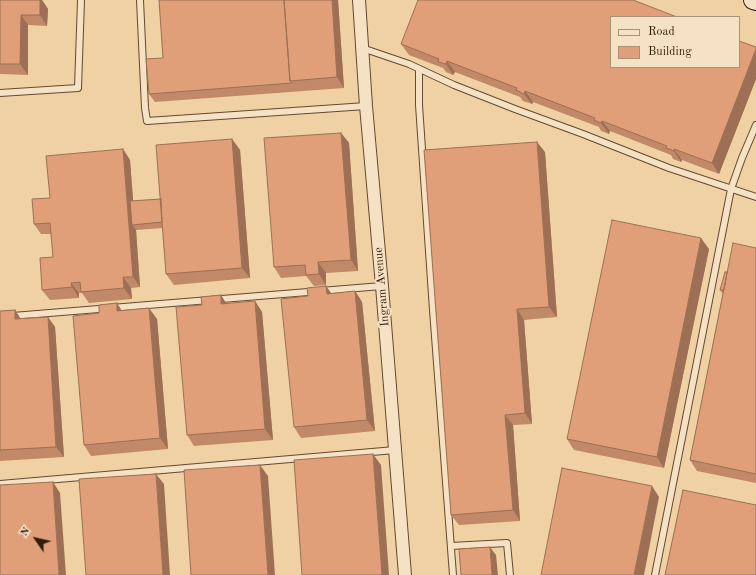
<!DOCTYPE html>
<style>
body{margin:0}
#map{position:relative;width:756px;height:575px;overflow:hidden;background:#f0d1a4;font-family:"Old Standard TT",serif}
canvas{display:block}
.legend{position:absolute;left:610px;top:16px;width:130px;height:52px;box-sizing:border-box;background:#f5e1c4;border:1px solid #a89279;margin:0;padding:5px 7px;list-style:none;font-size:12px;color:#341c09}
.legend li{display:flex;align-items:center;gap:8px;height:20px}
.legend b{width:20px;border:1px solid #a89279}
.north{position:absolute;left:16px;top:519px;width:40px;height:40px;-webkit-text-stroke:3px #f5e1c4;paint-order:stroke;rotate:304deg;font-size:11px;font-weight:700;line-height:16px;text-align:center;color:#341c09}
.north::after{content:'';display:block;margin:auto;width:14px;height:18px;background:#341c09;clip-path:polygon(50% 0,100% 100%,50% 72%,0 100%)}
</style>
<div id="map">
<canvas width="756" height="575"></canvas>
<ul class="legend">
<li><b style="height:5px;background:#f5e1c4"></b>Road</li>
<li><b style="height:11px;background:#e09f78"></b>Building</li>
</ul>
<div class="north">N</div>
</div>
<script>
const ctx = document.querySelector('canvas').getContext('2d');
ctx.lineJoin = 'round';
function shape(rows) {
  const path = new Path2D();
  for (const r of rows) {
    path.moveTo(r[0], r[1]);
    for (let i = 2; i < r.length; i += 2) path.lineTo(r[i], r[i + 1]);
  }
  return path;
}
function stroke(path, color, width, dash) {
  ctx.strokeStyle = color;
  ctx.lineWidth = width;
  ctx.lineCap = dash ? 'butt' : 'round';
  ctx.setLineDash(dash || []);
  ctx.stroke(path);
}
function paint(path, color) {
  ctx.fillStyle = color;
  ctx.fill(path, 'evenodd');
}
function write(font, color, halo, rows, align = 'center') {
  ctx.font = font + ' "Old Standard TT",serif';
  ctx.lineWidth = 4;
  ctx.setLineDash([]);
  ctx.textBaseline = 'middle';
  ctx.strokeStyle = halo;
  ctx.fillStyle = color;
  for (const [text, x, y, turn = 0] of rows) {
    ctx.save();
    ctx.translate(x, y);
    ctx.rotate((+turn || 0) * Math.PI / 180);
    ctx.textAlign = isNaN(turn) ? turn : align;
    if (halo) ctx.strokeText(text, 0, 0);
    ctx.fillText(text, 0, 0);
    ctx.restore();
  }
}
const service = shape([
 [140,0,145,108,147,121,366,106],
 [362,48,409,64,454,85,515,109,583,134,669,168,756,197],
 [419,69,419,105,433,310,453,575],
 [0,93,78,88,81,0],
 [0,317,382,286],
 [0,484,395,450],
 [451,546,507,543,510,575],
 [655,575,731,189,742,158,756,125]
]);
const minor = shape([
 [359,0,366,106,382,286,405,575]
]);
const secondary = shape([
 [753,0,756,1]
]);
stroke(service, '#634930', 8);
stroke(minor, '#634930', 14);
stroke(secondary, '#341c09', 20);
stroke(service, '#f5e1c4', 6);
stroke(minor, '#f5e1c4', 12);
stroke(secondary, '#f5e1c4', 18);
paint(shape([
 [0,0,42,0,48,9,47,26,28,25,28,75,0,74],
 [159,0,338,0,344,88,155,102,149,94,163,58],
 [401,44,756,47,756,79,719,174,682,160,681,162,673,159,671,155,610,131,609,134,601,131,599,127,533,102,532,104,523,101,520,97,455,72,453,75,446,72,443,68,409,55],
 [341,133,349,143,358,271,326,273,326,285,314,286,306,276,281,278,274,267],
 [232,139,240,150,250,278,174,285,166,274,163,228,136,230,140,287,131,288,132,299,89,303,82,293,79,293,79,298,50,300,42,290,53,257,51,234,41,234,34,224,123,149,130,160,133,201,161,199],
 [545,152,557,317,524,320,532,424,513,425,520,521,459,525,451,515],
 [756,248,756,483,697,471,690,460,723,293,722,293,720,290,727,272],
 [709,249,664,468,574,450,567,439],
 [326,286,331,294,355,291,362,302,375,431,301,438,294,427,308,296],
 [255,301,262,312,273,440,194,446,187,435],
 [15,310,20,318,48,317,55,327,64,457,0,461,0,311],
 [122,310,157,319,168,449,91,456,84,445,99,313]
]), '#c18967');
paint(shape([
 [40,0,42,0,48,9,47,26,40,15],
 [332,0,338,0,344,88,337,77],
 [21,15,28,25,28,75,20,64],
 [756,49,756,79,719,174,712,163],
 [447,61,455,72,453,75,446,64],
 [525,91,533,102,532,104,524,94],
 [602,121,610,131,609,134,601,123],
 [341,133,349,143,358,271,351,260],
 [232,139,240,150,250,278,242,268],
 [537,142,545,152,557,317,549,307],
 [123,149,130,160,135,225,132,225,136,230,140,287,133,277],
 [674,149,682,160,681,162,674,151],
 [701,238,709,249,664,468,657,457],
 [318,262,326,273,326,285,319,274],
 [123,277,131,288,132,299,124,288],
 [71,283,79,293,79,298,72,287],
 [326,286,334,297,327,294],
 [355,291,362,302,375,431,367,420],
 [221,295,228,306,221,304],
 [255,301,262,312,273,440,265,429],
 [117,303,124,314,117,311],
 [149,308,157,319,168,449,160,438],
 [517,309,524,320,532,424,525,413],
 [15,310,22,321,15,319],
 [48,317,55,327,64,457,56,447],
 [505,415,513,425,520,521,513,510],
 [373,454,381,465,389,575,382,575],
 [260,465,268,476,275,575,268,575],
 [156,474,164,484,170,575,163,575],
 [53,482,60,493,66,575,59,575],
 [652,486,659,497,644,575,634,575],
 [490,547,496,555,498,575,492,575]
]), '#9d6f54');
const building = shape([
 [0,0,40,0,40,15,21,15,20,64,0,64,0,0],
 [159,0,284,0,290,81,292,83,149,94,146,59,163,58,159,0],
 [284,0,332,0,337,77,290,81,284,0],
 [418,0,633,0,677,17,611,17,611,67,739,67,739,41,756,47,756,49,712,163,674,149,674,151,666,148,667,146,602,121,601,123,594,120,595,118,525,91,524,94,516,90,517,88,447,61,446,64,438,62,439,59,401,44,418,0],
 [341,133,351,260,318,262,319,274,306,275,305,265,274,267,264,138,341,133],
 [232,139,242,268,166,274,156,145,232,139],
 [537,142,549,307,517,309,525,413,505,415,513,510,451,515,424,150,537,142],
 [123,149,133,277,123,277,124,288,81,292,80,282,71,283,72,287,42,290,40,258,53,257,50,223,34,224,32,199,50,198,46,156,123,149],
 [161,199,162,222,132,225,130,201,161,199],
 [612,220,701,238,657,457,567,439,612,220],
 [733,243,756,248,756,474,690,460,733,243],
 [725,272,727,272,724,290,720,290,725,272],
 [326,286,327,294,355,291,367,420,294,427,281,299,308,296,307,288,326,286],
 [221,295,221,304,255,301,265,429,187,435,176,307,202,305,201,297,221,295],
 [117,303,117,311,149,308,160,438,84,445,73,316,99,313,99,305,117,303],
 [15,310,15,319,48,317,56,447,0,450,0,311,15,310],
 [373,454,382,575,302,575,294,460,373,454],
 [260,465,268,575,191,575,184,470,260,465],
 [562,468,652,486,634,575,541,575,562,468],
 [156,474,163,575,86,575,79,479,156,474],
 [53,482,59,575,0,575,0,485,53,482],
 [683,490,756,505,756,575,665,575,683,490],
 [490,547,492,575,461,575,459,549,490,547]
]);
paint(building, '#e09f78');
stroke(building, '#9d6f54', 1);
write('12px', '#341c09', '#f5e1c4', [
 ["Ingram Avenue",382,287,-95]
]);
</script>
